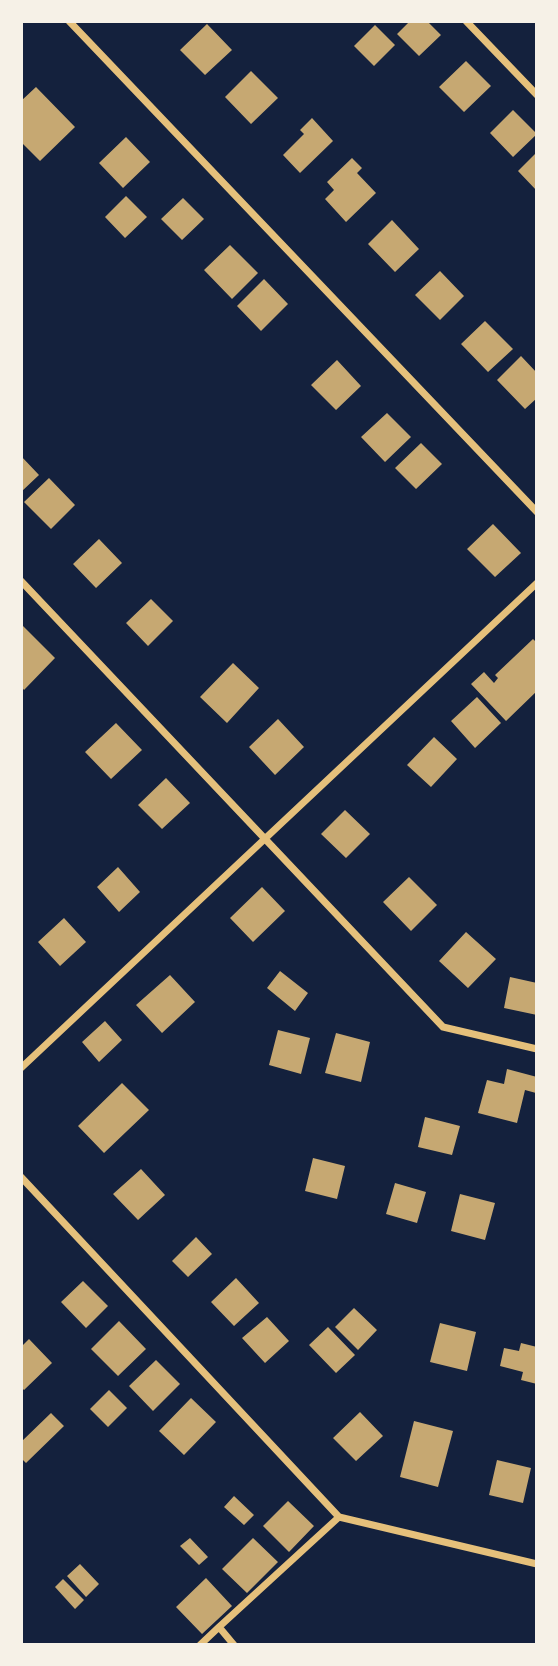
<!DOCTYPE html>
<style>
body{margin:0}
#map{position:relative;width:558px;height:1666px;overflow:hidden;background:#14213d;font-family:Commissioner,sans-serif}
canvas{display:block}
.frame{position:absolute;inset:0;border:23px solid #f6f1e7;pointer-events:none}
</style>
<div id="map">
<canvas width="558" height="1666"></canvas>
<div class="frame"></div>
</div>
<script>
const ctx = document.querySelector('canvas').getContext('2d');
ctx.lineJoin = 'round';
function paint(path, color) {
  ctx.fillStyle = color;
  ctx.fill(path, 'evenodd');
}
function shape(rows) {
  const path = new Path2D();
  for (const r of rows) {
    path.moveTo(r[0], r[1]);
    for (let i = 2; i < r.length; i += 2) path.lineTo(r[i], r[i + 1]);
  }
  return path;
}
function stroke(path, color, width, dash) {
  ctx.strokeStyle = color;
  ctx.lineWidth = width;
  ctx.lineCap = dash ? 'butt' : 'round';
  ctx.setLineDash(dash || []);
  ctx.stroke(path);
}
paint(shape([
 [410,21,427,21,441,35,419,56,397,34],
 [207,24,232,50,205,75,180,50],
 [375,25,395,45,374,66,354,46],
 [466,61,491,86,464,112,439,87],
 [251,71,278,98,251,124,225,97],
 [36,87,75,127,40,161,21,142,21,101],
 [513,110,537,134,513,157,490,133],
 [312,118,333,141,300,173,283,155,304,134,300,130],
 [126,137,150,162,123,188,99,163],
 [537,152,537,191,518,171],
 [352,158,362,168,357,173,376,193,346,222,325,199,334,190,327,182],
 [126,196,147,217,125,238,105,217],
 [183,198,204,219,182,240,161,219],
 [392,220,419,249,395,272,368,244],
 [230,245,258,273,232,299,204,270],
 [440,271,464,296,440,320,415,295],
 [264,279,288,304,261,331,237,306],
 [485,321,513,349,488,372,461,344],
 [521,356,537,373,537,398,525,409,497,380],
 [337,360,361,386,336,410,311,385],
 [387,413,411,437,385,462,361,437],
 [421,443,442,464,416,489,395,468],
 [21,456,39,475,21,492],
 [49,478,75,505,51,529,24,502],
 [493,524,521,553,495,577,467,549],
 [99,539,122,563,96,588,73,564],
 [151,599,173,621,148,646,126,623],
 [21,624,55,658,24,690,21,686],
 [533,639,537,643,537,691,506,721,471,684,484,672,494,683,498,678,495,675],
 [233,663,259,688,227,723,200,697],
 [477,697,501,723,475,748,451,721],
 [278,719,304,747,275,775,249,747],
 [116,723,142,750,111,779,85,752],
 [434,737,457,759,431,787,407,765],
 [166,778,190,803,162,829,138,805],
 [345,810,370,834,346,858,321,834],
 [118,867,140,892,119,912,97,887],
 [409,877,437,905,411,931,383,902],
 [262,887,285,911,253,942,230,918],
 [64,918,86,942,60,966,38,942],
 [466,932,496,959,468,988,439,961],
 [280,971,308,993,295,1011,267,988],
 [170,975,195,1002,162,1033,136,1005],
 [510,977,537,983,537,1015,504,1008],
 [105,1021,122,1040,99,1062,82,1042],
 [278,1030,310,1038,301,1074,269,1065],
 [336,1033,370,1042,361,1082,325,1073],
 [507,1069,537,1077,536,1093,525,1090,517,1123,478,1113,487,1080,504,1084],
 [122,1083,149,1110,104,1153,78,1126],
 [425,1117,460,1126,452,1155,418,1147],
 [313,1158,345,1166,337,1199,305,1191],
 [141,1169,165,1195,138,1220,113,1194],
 [395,1183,426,1192,417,1223,386,1214],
 [460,1194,495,1203,485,1240,451,1231],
 [196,1237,212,1254,188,1277,172,1261],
 [236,1278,259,1303,234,1326,211,1302],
 [83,1281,108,1306,86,1328,61,1302],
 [354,1308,377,1330,358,1350,335,1327],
 [267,1317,289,1341,265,1363,242,1338],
 [119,1321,146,1349,118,1376,91,1349],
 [440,1323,476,1332,467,1371,430,1362],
 [328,1327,355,1355,336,1373,309,1345],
 [29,1339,52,1363,24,1390,21,1387,21,1347],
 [521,1343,537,1347,537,1384,521,1380,523,1372,500,1366,504,1348,519,1351],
 [156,1360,180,1384,153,1411,129,1386],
 [109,1390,127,1408,108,1427,90,1409],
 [191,1398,216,1422,184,1455,159,1431],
 [360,1412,383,1436,356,1461,333,1438],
 [51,1413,64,1426,26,1463,21,1458,21,1442],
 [414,1421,453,1431,438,1487,400,1477],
 [497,1460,531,1468,523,1503,489,1495],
 [234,1496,254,1515,244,1525,224,1507],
 [288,1501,314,1526,289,1552,263,1526],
 [190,1538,208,1557,199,1565,180,1546],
 [253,1538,278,1562,247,1593,222,1569],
 [80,1564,99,1584,86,1597,67,1576],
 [206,1578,232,1606,202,1634,176,1607],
 [63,1579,84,1600,75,1609,55,1587]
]), '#c6a872');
stroke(shape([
 [69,21,537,512],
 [466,21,537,95],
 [21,581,443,1027,537,1049],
 [21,1068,537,583],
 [21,1177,339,1517,537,1564],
 [200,1645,219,1627],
 [234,1645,219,1627,339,1517]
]), '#e5c07b', 7);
</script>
